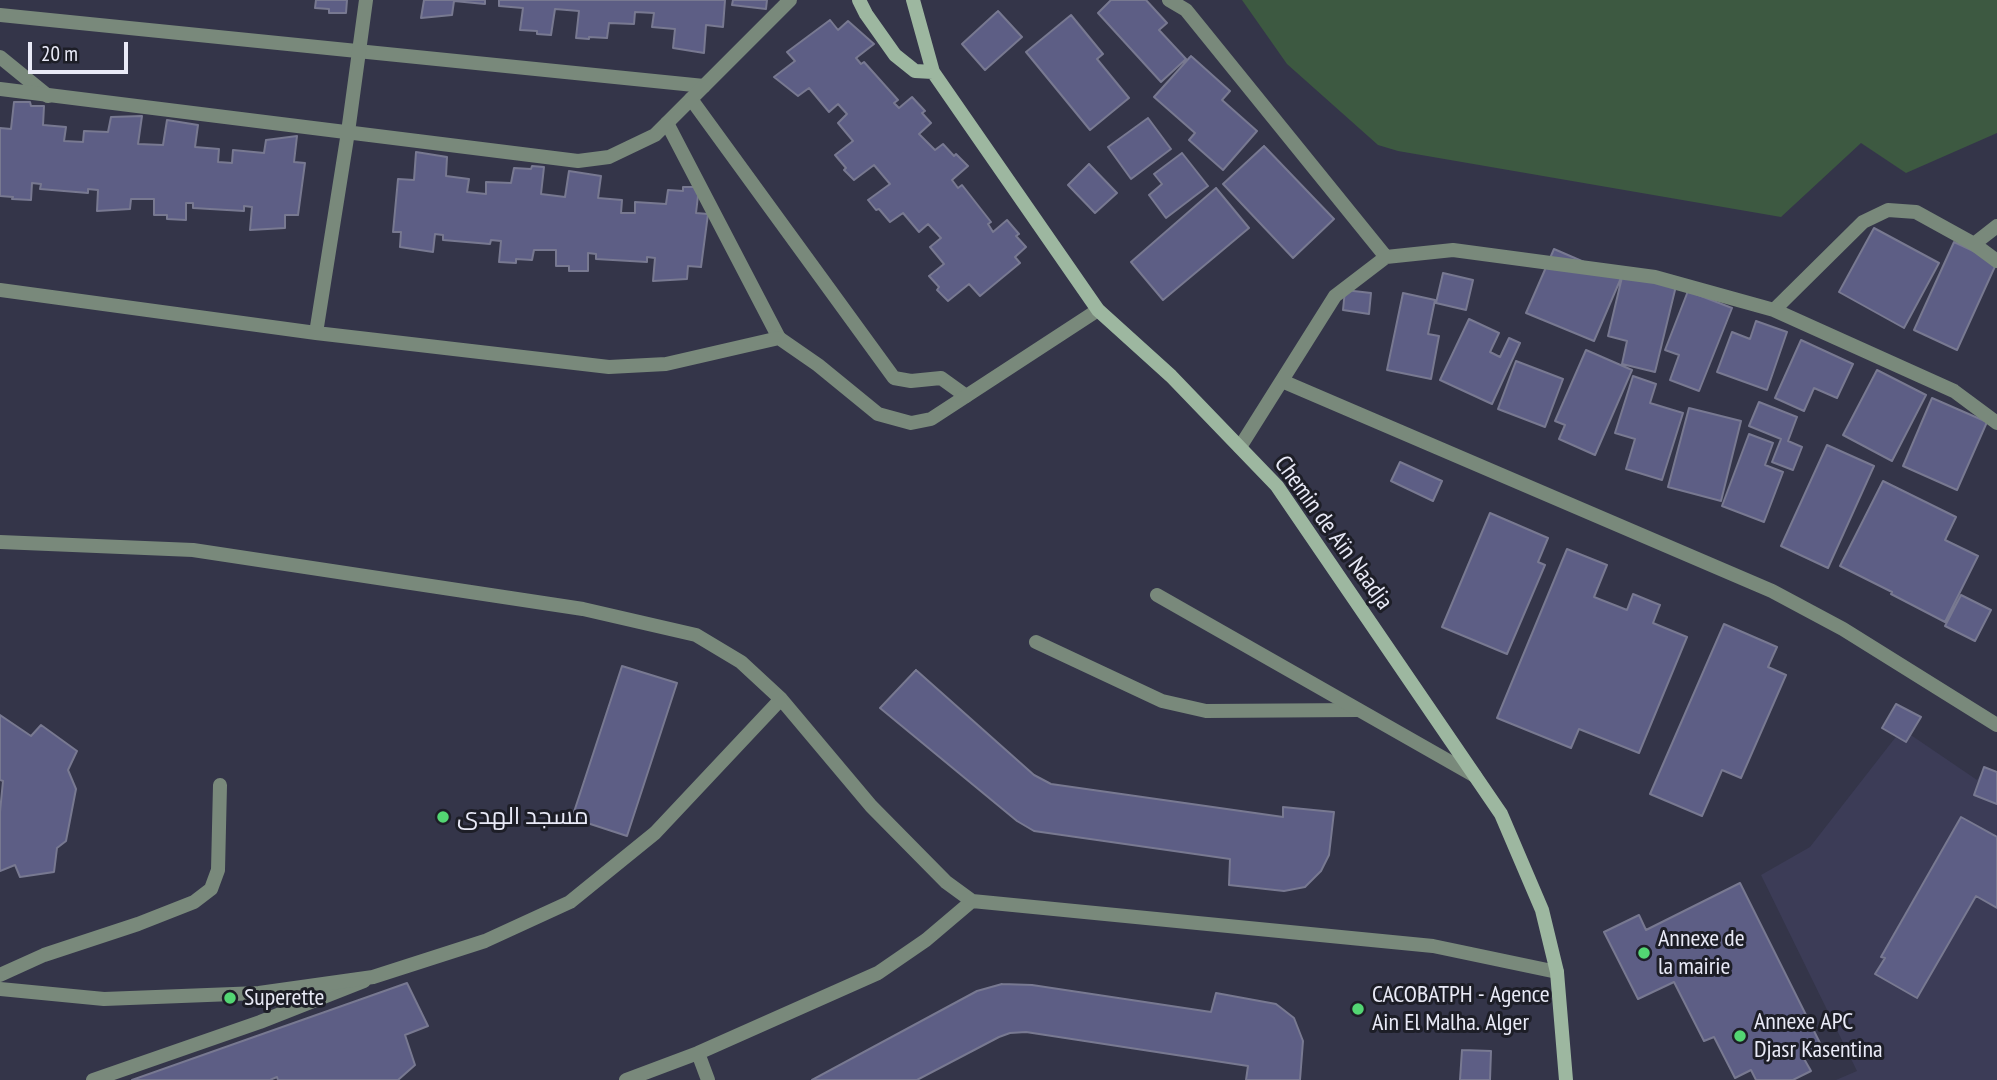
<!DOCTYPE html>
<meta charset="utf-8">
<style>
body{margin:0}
#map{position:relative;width:1997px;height:1080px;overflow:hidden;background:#343549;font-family:"PT Sans Narrow",sans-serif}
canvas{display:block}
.scale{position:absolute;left:28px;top:42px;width:100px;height:32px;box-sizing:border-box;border:4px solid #e9eaf7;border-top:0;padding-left:9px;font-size:21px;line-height:24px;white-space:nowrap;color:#e9eaf7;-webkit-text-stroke:5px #1d1e27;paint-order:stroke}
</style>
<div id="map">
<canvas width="1997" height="1080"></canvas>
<div class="scale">20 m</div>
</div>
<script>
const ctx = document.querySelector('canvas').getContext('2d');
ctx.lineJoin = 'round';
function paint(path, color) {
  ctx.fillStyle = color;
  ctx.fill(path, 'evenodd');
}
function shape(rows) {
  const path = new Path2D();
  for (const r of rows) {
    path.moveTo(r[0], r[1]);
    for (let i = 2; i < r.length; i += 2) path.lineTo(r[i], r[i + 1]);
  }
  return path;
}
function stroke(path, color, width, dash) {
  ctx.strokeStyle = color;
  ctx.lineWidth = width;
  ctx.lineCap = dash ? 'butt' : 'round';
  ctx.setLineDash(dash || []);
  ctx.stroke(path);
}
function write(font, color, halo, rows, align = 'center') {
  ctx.font = font + ' "PT Sans Narrow",Cairo,sans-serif';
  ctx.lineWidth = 6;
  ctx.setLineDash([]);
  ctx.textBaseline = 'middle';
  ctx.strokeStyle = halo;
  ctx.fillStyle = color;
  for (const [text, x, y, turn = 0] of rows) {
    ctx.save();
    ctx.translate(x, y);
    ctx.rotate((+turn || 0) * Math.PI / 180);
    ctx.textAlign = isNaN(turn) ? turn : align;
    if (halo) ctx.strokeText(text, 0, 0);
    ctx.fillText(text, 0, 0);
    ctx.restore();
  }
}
paint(shape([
 [1902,729,1977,780,1981,773,1997,783,1997,1080,1836,1080,1857,1071,1761,875,1810,847]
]), '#3c3c57');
paint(shape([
 [1242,0,1997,0,1997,133,1906,173,1861,143,1781,217,1398,151,1378,145,1287,64]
]), '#3d5941');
const building = shape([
 [316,0,347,0,346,13,329,13,329,9,315,8,316,0],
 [424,0,485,0,485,4,454,1,452,15,421,18,424,0],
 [499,0,725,0,723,27,706,25,704,53,673,48,675,29,652,27,654,13,635,12,634,24,609,23,607,38,589,37,589,39,576,38,579,11,555,9,551,35,537,34,537,31,520,30,523,8,499,6,499,0],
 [733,0,767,0,766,9,732,5,733,0],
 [1111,0,1146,0,1167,23,1159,30,1186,59,1161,82,1098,13,1111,0],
 [998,11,1022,37,985,70,962,44,998,11],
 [1071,15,1103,54,1097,59,1129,98,1090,130,1026,52,1071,15],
 [830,20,838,30,848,21,874,44,856,58,861,64,864,62,898,100,894,103,899,108,912,97,925,111,922,113,931,123,919,134,935,150,943,144,954,156,956,154,968,166,952,180,958,188,962,185,991,222,988,224,993,232,1007,220,1019,234,1016,236,1026,247,1015,257,1020,263,980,296,969,284,948,301,937,290,939,287,929,276,944,264,930,247,941,238,928,224,919,232,903,213,890,222,879,209,876,210,868,200,890,184,874,165,854,180,844,170,846,168,835,155,853,141,838,123,847,114,838,104,829,112,809,88,798,96,774,77,795,61,787,52,830,20],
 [1191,56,1230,91,1222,100,1257,131,1223,170,1189,140,1195,133,1154,97,1191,56],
 [14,102,30,102,31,106,44,106,43,125,66,127,64,141,83,142,84,131,108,132,111,117,142,116,138,144,163,145,167,120,198,125,195,147,219,149,218,162,232,163,233,150,264,153,266,140,297,136,294,162,305,163,298,215,285,215,285,228,250,230,252,207,244,206,244,211,193,208,193,203,186,203,186,220,167,219,167,215,154,215,154,199,131,199,130,209,97,211,98,190,88,189,88,193,40,189,41,184,32,183,31,200,12,199,13,197,0,196,0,128,11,129,14,102],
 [1148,118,1171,149,1131,179,1108,147,1148,118],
 [1264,146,1334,219,1293,258,1223,184,1264,146],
 [416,152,447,157,446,176,469,179,467,192,486,194,486,182,511,183,514,168,531,169,532,166,544,167,541,194,565,197,569,171,601,176,598,198,622,200,621,213,635,213,635,202,666,204,668,190,683,191,683,187,699,187,696,213,708,214,701,267,688,266,687,279,653,281,655,258,647,257,647,262,596,259,596,254,588,253,588,271,569,271,569,266,556,266,556,250,534,250,532,260,516,259,516,263,499,262,501,241,491,240,490,244,443,240,443,235,435,234,433,252,400,247,401,232,393,232,398,179,414,180,416,152],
 [1182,153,1208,186,1166,218,1149,195,1162,184,1154,174,1182,153],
 [1089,164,1117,193,1095,213,1068,185,1089,164],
 [1216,188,1249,228,1163,300,1131,262,1216,188],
 [1874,228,1939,263,1904,328,1839,292,1874,228],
 [1954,242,1997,262,1957,350,1914,330,1954,242],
 [1554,249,1621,278,1594,341,1526,313,1554,249],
 [1443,273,1473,280,1466,310,1436,303,1443,273],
 [1623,273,1676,286,1655,372,1622,364,1627,341,1608,336,1623,273],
 [1345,290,1371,293,1369,314,1343,310,1345,290],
 [1688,291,1732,308,1699,391,1670,380,1679,355,1665,350,1688,291],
 [1403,293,1435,300,1428,334,1439,336,1431,379,1387,370,1403,293],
 [1469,319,1499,333,1490,352,1500,357,1509,338,1520,343,1492,404,1440,380,1469,319],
 [1756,321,1787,332,1767,390,1717,372,1732,332,1750,339,1756,321],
 [1801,340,1853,364,1837,398,1814,388,1804,411,1775,398,1801,340],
 [1586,350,1632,370,1595,455,1559,439,1565,425,1555,421,1586,350],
 [1516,361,1563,379,1545,427,1498,409,1516,361],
 [1877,370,1926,395,1892,461,1843,435,1877,370],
 [1633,376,1656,384,1650,403,1683,413,1662,480,1626,469,1635,439,1615,433,1633,376],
 [1932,398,1987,422,1957,490,1903,466,1932,398],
 [1759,402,1797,417,1788,441,1802,447,1793,470,1772,462,1781,439,1749,426,1759,402],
 [1689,408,1741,421,1721,501,1668,487,1689,408],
 [1749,434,1773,443,1765,465,1783,472,1764,522,1722,506,1749,434],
 [1827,445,1874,466,1828,568,1781,546,1827,445],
 [1400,462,1442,481,1433,501,1391,481,1400,462],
 [1883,481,1956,517,1945,540,1978,556,1945,622,1891,594,1892,592,1840,566,1883,481],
 [1490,513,1548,538,1538,562,1545,565,1507,654,1442,627,1490,513],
 [1567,549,1607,565,1594,597,1627,610,1633,594,1660,605,1653,623,1687,637,1639,753,1579,729,1571,748,1497,718,1567,549],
 [1961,595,1991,610,1975,641,1945,626,1961,595],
 [1724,624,1777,647,1768,667,1786,675,1741,778,1722,770,1702,816,1650,794,1724,624],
 [622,666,677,683,627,836,572,818,622,666],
 [916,670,1034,775,1051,784,1283,817,1283,807,1334,812,1329,855,1321,871,1305,887,1284,891,1229,885,1230,859,1034,831,1017,821,880,708,916,670],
 [1896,704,1921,717,1906,742,1882,728,1896,704],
 [0,715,31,736,41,725,77,751,68,770,76,789,66,841,57,848,54,872,20,877,15,865,0,871,0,812,3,781,0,780,0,715],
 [1984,767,1997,772,1997,804,1974,795,1984,767],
 [1961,817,1997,837,1997,908,1976,896,1917,998,1875,974,1885,958,1881,957,1961,817],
 [1740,883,1822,1047,1803,1057,1811,1071,1793,1080,1756,1080,1751,1070,1735,1078,1714,1037,1704,1041,1674,982,1638,999,1604,932,1639,915,1646,930,1740,883],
 [407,983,428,1026,405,1035,415,1065,398,1080,278,1080,277,1077,270,1080,132,1080,407,983],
 [1002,984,1032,985,1211,1012,1216,993,1276,1004,1294,1018,1303,1041,1300,1080,1246,1080,1248,1066,1026,1032,1010,1033,999,1037,917,1080,812,1080,977,991,1002,984],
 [1462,1050,1491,1051,1490,1080,1460,1080,1462,1050]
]);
paint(building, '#5d5e85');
stroke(building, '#787991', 2);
stroke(shape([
 [0,15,704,86],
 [0,57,48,96],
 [691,99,894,378,911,381,941,378,966,396],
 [667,123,779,338],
 [1036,642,1162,701,1206,711,1358,710],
 [0,975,44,955,138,924,194,902,211,889,218,870,220,785],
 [93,1080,260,1022,364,981]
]), '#79897b', 14);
stroke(shape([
 [1169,0,1186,10,1386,257],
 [0,89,578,161,609,157,655,135,790,0],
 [1974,244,1997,226],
 [0,290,316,333,609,367,666,364,779,338,818,365,878,414,911,423,931,419,1098,310],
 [1774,310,1863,222,1888,210,1916,212,1974,244,1997,261],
 [316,333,348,132,366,0],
 [1282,381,1772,591,1843,629,1997,725],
 [1240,447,1335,296,1386,257,1453,250,1655,277,1774,310,1954,391,1997,423],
 [0,542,193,550,583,609,696,635,741,662,781,699,871,806,946,882,972,901,1433,946,1557,972],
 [1157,595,1475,776],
 [0,989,104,999,259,993,373,977,485,941,570,902,655,833,781,699],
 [698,1053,708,1080],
 [626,1080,698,1053,878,973,926,940,972,901]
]), '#79897b', 14);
stroke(shape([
 [859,0,866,14,895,55,915,71,933,72],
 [913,0,933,72,1098,310,1171,376,1277,486,1501,814,1542,910,1557,972,1566,1080]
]), '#9db7a0', 14);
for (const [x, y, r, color] of [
 [443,817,7,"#53d673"],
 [1644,953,7,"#53d673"],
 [230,998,7,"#53d673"],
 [1358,1009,7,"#53d673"],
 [1740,1036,7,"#53d673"]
]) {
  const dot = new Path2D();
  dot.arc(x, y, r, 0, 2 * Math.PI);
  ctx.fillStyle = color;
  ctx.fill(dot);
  stroke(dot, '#1d1e27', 2.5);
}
write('24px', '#e9eaf7', '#1d1e27', [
 ["Chemin de Aïn Naadja",1333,533,54]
]);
write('24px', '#e9eaf7', '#1d1e27', [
 ["مسجد الهدى",457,817],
 ["Annexe de",1658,939],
 ["la mairie",1658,967],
 ["CACOBATPH - Agence",1372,995],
 ["Ain El Malha. Alger",1372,1023],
 ["Superette",244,998],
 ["Annexe APC",1754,1022],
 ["Djasr Kasentina",1754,1050]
], 'left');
</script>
